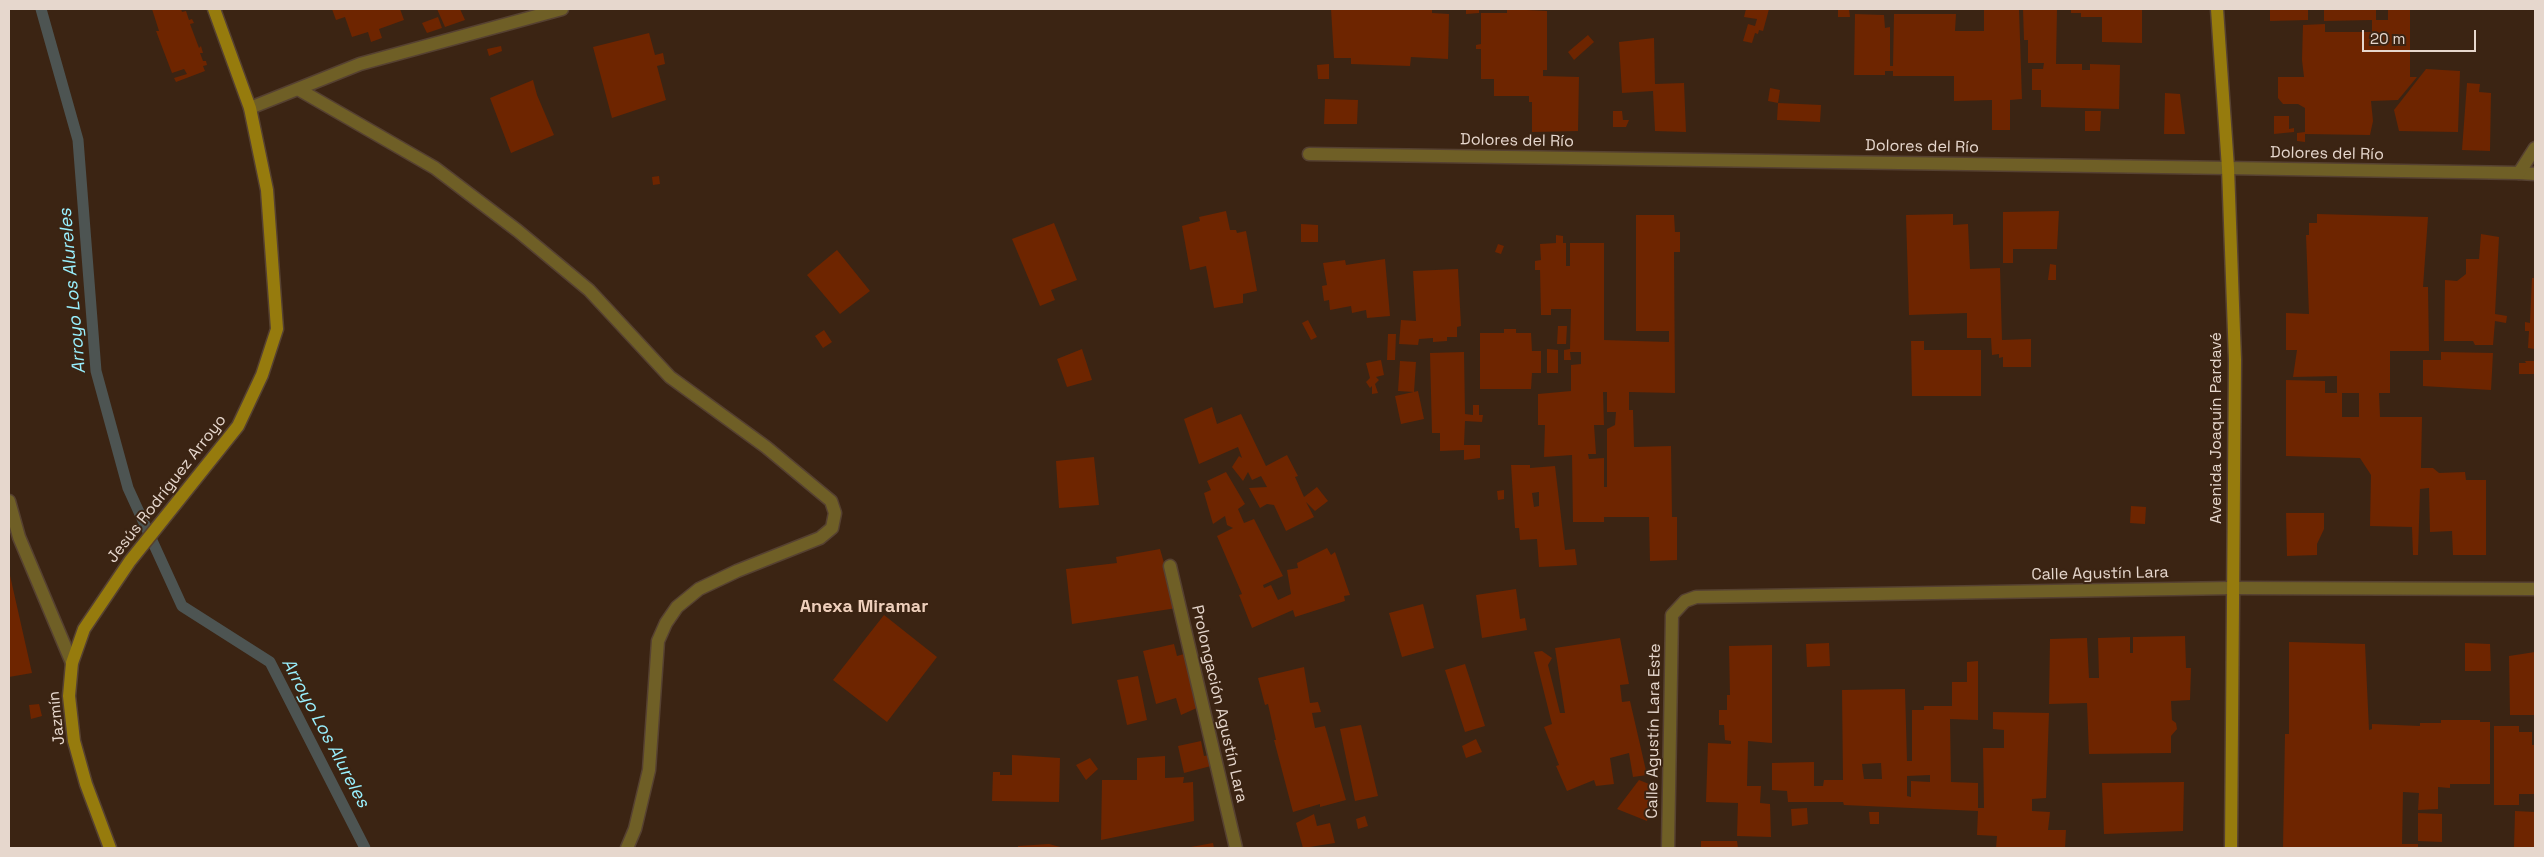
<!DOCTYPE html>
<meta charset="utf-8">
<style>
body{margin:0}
#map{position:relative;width:2544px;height:857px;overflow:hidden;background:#3b2413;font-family:"Space Grotesk",sans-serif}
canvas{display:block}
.frame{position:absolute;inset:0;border:10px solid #e6d7cd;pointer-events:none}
.scale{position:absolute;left:2362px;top:30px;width:114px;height:22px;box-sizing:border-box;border:2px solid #e6d7cd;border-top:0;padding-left:6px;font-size:15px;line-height:18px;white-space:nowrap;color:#e6d7cd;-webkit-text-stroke:4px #3b2413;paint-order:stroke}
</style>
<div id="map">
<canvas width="2544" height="857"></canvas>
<div class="frame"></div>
<div class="scale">20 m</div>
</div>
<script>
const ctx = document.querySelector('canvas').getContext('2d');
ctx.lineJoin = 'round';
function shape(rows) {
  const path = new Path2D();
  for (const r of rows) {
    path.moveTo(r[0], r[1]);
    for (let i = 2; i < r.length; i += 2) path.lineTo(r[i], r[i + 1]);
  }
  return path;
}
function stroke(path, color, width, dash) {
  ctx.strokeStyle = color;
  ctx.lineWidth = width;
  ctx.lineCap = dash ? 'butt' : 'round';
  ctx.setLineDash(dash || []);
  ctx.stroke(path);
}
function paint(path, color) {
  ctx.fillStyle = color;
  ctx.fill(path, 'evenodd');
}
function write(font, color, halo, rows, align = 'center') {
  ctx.font = font + ' "Space Grotesk",sans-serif';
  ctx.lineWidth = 4;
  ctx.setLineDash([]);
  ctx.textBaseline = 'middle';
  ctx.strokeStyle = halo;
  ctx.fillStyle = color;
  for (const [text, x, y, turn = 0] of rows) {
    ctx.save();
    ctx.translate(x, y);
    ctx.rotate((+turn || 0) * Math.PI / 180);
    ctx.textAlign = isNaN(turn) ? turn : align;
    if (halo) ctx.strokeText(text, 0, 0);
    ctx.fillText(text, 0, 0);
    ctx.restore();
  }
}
stroke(shape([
 [41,9,78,140,96,371,128,488,182,606,270,662,365,848]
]), '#4d5452', 11);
paint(shape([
 [152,9,181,9,182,12,186,11,189,20,192,19,194,23,190,24,199,48,201,46,203,53,200,53,203,61,206,61,207,65,203,66,205,71,176,82,174,78,187,74,184,69,172,73,156,31,159,31],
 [332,9,400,9,404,20,379,29,382,38,371,42,368,32,352,37,345,17,336,20],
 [437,9,460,9,465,20,445,27],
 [1331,9,1432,9,1432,13,1449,14,1448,59,1411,57,1410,66,1351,64,1351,58,1334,58],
 [1466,9,1479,9,1479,13,1466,14],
 [1507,9,1547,11,1547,70,1543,70,1543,76,1579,77,1578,131,1532,132,1532,102,1529,102,1529,96,1494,96,1494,79,1481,79,1481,49,1476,49,1476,45,1481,44,1481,13,1507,13],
 [1746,9,1769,9,1763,31,1759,30,1758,34,1755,33,1752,43,1743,41,1748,24,1755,26,1757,19,1744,17],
 [1838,9,1849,9,1850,17,1838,17],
 [1984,9,2019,9,2022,99,2010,100,2010,130,1992,130,1992,100,1954,101,1954,76,1893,76,1893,71,1885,71,1885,75,1854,75,1855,14,1884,15,1885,28,1890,27,1890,66,1893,66,1894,14,1956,14,1955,31,1984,31],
 [2023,9,2057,9,2056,64,2082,64,2082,70,2090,70,2090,64,2120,65,2119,109,2041,107,2041,90,2032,90,2032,69,2043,69,2044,63,2028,63,2028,40,2024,40],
 [2071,9,2142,9,2142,43,2102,42,2102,17,2081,17,2081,13,2071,13],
 [2270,9,2308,9,2308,20,2270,21],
 [2324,9,2376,9,2376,20,2388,20,2388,9,2410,9,2410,77,2417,77,2398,100,2371,101,2373,121,2370,135,2305,134,2305,142,2297,141,2297,133,2305,132,2305,108,2298,104,2283,104,2278,98,2278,77,2304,77,2302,60,2303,25,2325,24,2325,32,2372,32,2372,20,2324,21],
 [438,17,442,28,427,33,422,23],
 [649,33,655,55,663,53,665,64,657,66,666,100,612,118,593,47],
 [1588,35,1594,42,1574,60,1568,52],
 [1654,38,1655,84,1684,83,1686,132,1655,131,1653,91,1622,93,1619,42],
 [501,46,502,51,489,56,487,49],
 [1329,64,1329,79,1318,79,1317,65],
 [2426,69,2460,71,2458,132,2399,131,2394,110],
 [533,80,537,95,554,135,511,153,490,98],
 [2467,83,2480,84,2479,92,2491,93,2490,151,2462,150],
 [1770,88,1780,90,1778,103,1768,101],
 [2165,93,2180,94,2185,134,2164,134],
 [1325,99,1358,100,1357,124,1324,124],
 [1778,103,1821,105,1820,122,1777,120],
 [1613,111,1622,111,1623,120,1629,120,1626,127,1613,127],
 [2085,111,2101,111,2100,131,2085,131],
 [2274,116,2289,116,2289,129,2294,128,2294,132,2274,134],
 [659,176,660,184,653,185,652,177],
 [1226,211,1230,230,1236,230,1237,233,1246,231,1257,291,1243,294,1243,303,1214,308,1206,266,1190,270,1182,226,1200,221,1199,217],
 [2059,211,2057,249,2013,249,2013,263,2003,263,2003,212],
 [1953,214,1953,225,1968,224,1970,269,2000,268,2002,340,2031,339,2031,367,2003,367,2003,357,1999,358,1999,354,1992,355,1991,338,1967,338,1967,313,1909,315,1906,215],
 [2317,214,2428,217,2423,287,2428,287,2429,351,2390,351,2390,393,2379,393,2380,417,2422,417,2421,468,2433,468,2439,473,2465,472,2466,480,2486,480,2486,555,2453,555,2452,531,2430,532,2429,488,2420,489,2418,555,2413,555,2412,527,2370,526,2371,475,2360,458,2286,456,2286,380,2325,381,2325,393,2337,393,2337,376,2293,377,2297,350,2286,350,2286,313,2309,314,2306,235,2309,235,2309,223,2317,223],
 [2342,393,2359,393,2359,417,2342,417],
 [1636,215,1674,215,1675,232,1680,232,1680,252,1674,252,1675,393,1629,392,1629,410,1633,410,1634,447,1671,446,1672,517,1677,517,1677,560,1650,561,1649,517,1604,517,1604,522,1573,522,1572,455,1544,457,1545,425,1538,425,1538,394,1571,391,1571,365,1581,364,1581,352,1570,352,1571,360,1564,360,1564,350,1570,349,1571,309,1551,309,1551,315,1541,315,1540,270,1535,270,1535,261,1541,260,1540,244,1556,243,1556,235,1563,236,1563,243,1566,243,1566,266,1570,266,1570,243,1604,243,1604,340,1669,342,1669,331,1636,331],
 [1603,392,1607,392,1607,412,1616,412,1615,425,1607,429,1607,487,1604,487,1604,458,1589,459,1588,454,1596,454,1594,425,1604,425],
 [1054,223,1077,280,1051,290,1055,300,1040,306,1012,239],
 [1301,224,1318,225,1318,242,1301,242],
 [2481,234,2499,237,2495,314,2507,316,2506,323,2495,321,2493,345,2475,345,2473,341,2444,341,2445,280,2457,281,2466,274,2466,259,2479,259],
 [1498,244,1504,246,1501,254,1495,252],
 [837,250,870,291,840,314,807,275],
 [1385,259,1390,316,1367,318,1366,310,1352,313,1351,306,1330,310,1329,300,1324,301,1322,286,1327,285,1323,263,1345,260,1346,265],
 [2050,264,2056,265,2056,280,2048,280],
 [1458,269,1461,326,1457,327,1457,337,1447,337,1447,341,1433,342,1433,338,1419,339,1418,345,1399,344,1401,320,1416,321,1413,271],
 [2532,278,2535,278,2535,349,2528,348,2529,331,2525,331,2525,322,2530,323],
 [1308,320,1317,337,1311,340,1302,323],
 [1558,326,1567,326,1566,344,1557,344],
 [1504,329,1516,329,1516,333,1531,333,1532,351,1541,351,1541,373,1532,373,1531,389,1480,389,1480,333,1504,333],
 [824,330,832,342,823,348,815,336],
 [1388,334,1396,334,1395,360,1387,360],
 [1911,341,1924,341,1924,350,1981,350,1981,396,1912,396],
 [1082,349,1092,380,1067,387,1057,359],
 [1547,349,1558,350,1558,373,1547,373],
 [1464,352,1465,414,1473,415,1473,405,1479,405,1479,415,1483,415,1482,422,1465,421,1464,445,1480,445,1480,458,1464,460,1464,450,1440,451,1440,433,1432,433,1430,353],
 [2441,352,2493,353,2491,390,2423,386,2423,360,2441,360],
 [1381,360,1384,375,1376,377,1379,380,1375,384,1378,393,1372,394,1372,386,1370,388,1366,382,1370,378,1366,363],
 [1400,361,1416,362,1414,392,1398,391],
 [2525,361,2535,361,2535,374,2519,374,2519,363,2526,363],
 [1418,391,1424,419,1401,424,1395,396],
 [1212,407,1217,424,1241,414,1266,466,1287,455,1298,476,1295,477,1304,497,1317,487,1328,501,1315,511,1306,502,1314,517,1286,531,1274,505,1267,504,1260,508,1249,488,1267,487,1261,476,1252,480,1248,472,1243,481,1232,467,1239,456,1242,458,1238,447,1199,464,1184,419],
 [1094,457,1099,505,1059,508,1056,461],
 [1511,465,1530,465,1530,468,1555,466,1565,550,1575,549,1577,565,1539,567,1537,539,1520,540,1519,528,1515,528],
 [1539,492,1539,506,1534,507,1532,493],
 [1226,472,1245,504,1238,509,1244,523,1254,519,1283,576,1263,585,1264,588,1271,585,1278,600,1291,594,1287,570,1298,568,1297,563,1327,548,1331,555,1335,552,1350,595,1344,596,1345,601,1295,617,1293,610,1252,628,1239,595,1242,594,1217,536,1233,528,1227,525,1225,516,1213,524,1204,493,1211,490,1207,481],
 [1504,490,1504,499,1498,500,1497,491],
 [2131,506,2146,507,2145,524,2130,523],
 [2286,513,2324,513,2324,529,2317,544,2317,555,2287,556],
 [1160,549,1177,608,1072,624,1066,569,1117,563,1116,557],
 [9,571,32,673,9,677],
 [1516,589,1520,619,1525,618,1527,630,1482,638,1476,595],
 [1423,604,1434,648,1402,657,1389,613],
 [884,615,937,657,887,722,833,680],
 [2185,636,2186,668,2191,668,2190,700,2171,701,2172,720,2176,723,2177,729,2171,736,2171,753,2089,754,2087,703,2049,704,2050,639,2087,638,2089,678,2099,678,2098,638,2130,637,2130,653,2133,653,2133,637],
 [1620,638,1629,684,1620,685,1622,702,1630,701,1647,775,1633,777,1629,753,1610,758,1614,784,1596,786,1594,780,1567,791,1556,766,1559,765,1544,727,1552,724,1534,652,1542,651,1552,658,1548,665,1560,713,1565,713,1555,648],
 [2289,642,2365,644,2369,730,2372,729,2372,724,2420,726,2420,723,2441,723,2441,720,2480,720,2480,722,2490,722,2490,784,2450,784,2450,788,2438,787,2438,809,2418,810,2419,793,2403,792,2402,844,2418,844,2418,848,2283,848,2285,734,2289,734],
 [1829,643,1830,666,1807,667,1806,644],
 [2465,643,2490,644,2491,671,2465,671],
 [1174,644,1177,656,1184,654,1199,707,1181,715,1176,698,1156,704,1143,651],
 [1772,645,1772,743,1748,741,1747,786,1761,786,1760,803,1770,804,1771,837,1737,836,1738,803,1706,802,1708,743,1731,744,1731,741,1725,740,1724,725,1719,725,1719,710,1727,710,1727,695,1730,695,1729,646],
 [2535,652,2535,715,2510,715,2509,656],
 [1978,661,1978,720,1950,719,1951,782,1978,783,1978,808,1984,808,1983,748,2004,748,2004,730,1993,729,1993,712,2049,713,2046,798,2032,799,2032,811,2050,812,2048,830,2066,830,2065,848,1996,848,1997,836,1977,835,1978,811,1844,805,1843,802,1788,802,1787,791,1772,790,1772,763,1814,762,1814,786,1823,786,1824,780,1843,780,1842,690,1905,689,1907,761,1912,761,1912,710,1924,710,1924,706,1952,706,1952,682,1967,682,1967,662],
 [1881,763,1882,779,1864,779,1862,764],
 [1930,775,1930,782,1911,781,1911,797,1907,796,1907,776],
 [1465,664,1485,726,1465,732,1445,670],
 [1304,667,1310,703,1318,702,1321,712,1312,713,1315,728,1325,726,1346,800,1320,807,1320,804,1293,812,1274,740,1276,740,1268,704,1265,705,1258,678],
 [1138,676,1147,720,1127,725,1117,680],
 [39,704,42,716,31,719,29,705],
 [1361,725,1378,796,1355,801,1340,729],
 [2494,726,2519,726,2519,732,2532,732,2532,745,2535,745,2535,794,2519,794,2519,805,2494,805],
 [1476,739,1482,752,1466,758,1462,746],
 [1201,741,1204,756,1209,755,1211,766,1184,773,1178,746],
 [1012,755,1060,758,1059,802,992,801,993,772,1000,772,1000,775,1012,775],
 [1165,756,1165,778,1184,777,1183,783,1193,782,1194,821,1101,840,1102,780,1137,780,1137,758],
 [1090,758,1098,769,1086,780,1076,765],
 [1639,780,1649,784,1652,798,1647,821,1617,809],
 [2184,782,2183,831,2104,834,2102,783],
 [1807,808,1808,824,1792,826,1791,809],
 [2515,811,2535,812,2535,848,2514,848],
 [1869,812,1879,812,1879,824,1870,824],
 [2418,813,2442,814,2442,842,2418,841],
 [1314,814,1317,826,1330,823,1335,843,1303,848,1296,823],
 [1365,816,1368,826,1358,829,1356,819],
 [1701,841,1737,841,1738,848,1701,848],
 [1213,843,1214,848,1191,848,1191,847],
 [1049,844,1064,848,1018,848,1018,846]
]), '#6e2500');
const minor = shape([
 [298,89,435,168,518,231,589,290,670,377,766,447,831,501,835,513,832,528,820,538,737,571,699,589,677,607,666,623,658,641,649,770,635,829,627,848],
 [250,108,360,64,562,9],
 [1309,154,2228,168],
 [2519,173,2535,174],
 [9,501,19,537,72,663],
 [1170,566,1236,848],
 [1668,848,1672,615,1685,601,1696,597,2232,588,2535,589]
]);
const tertiary = shape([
 [2228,168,2519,173,2535,148]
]);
const secondary = shape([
 [2217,9,2228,168,2235,360,2231,848],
 [110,848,86,784,74,741,69,696,72,663,84,629,130,561,238,426,262,375,277,329,267,190,250,108,214,9]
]);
stroke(minor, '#564131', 15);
stroke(tertiary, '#564131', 15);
stroke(secondary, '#564131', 15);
stroke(minor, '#6f5f26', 12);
stroke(tertiary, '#6f5f26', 12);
stroke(secondary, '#967b0d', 12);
write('16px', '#e6d7cd', '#3b2413', [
 ["Dolores del Río",1517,141,1],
 ["Dolores del Río",1922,147,1],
 ["Dolores del Río",2327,154,1],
 ["Avenida Joaquín Pardavé",2217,428,-90],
 ["Jesús Rodríguez Arroyo",167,489,-52],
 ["Calle Agustín Lara",2100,574,-1],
 ["Prolongación Agustín Lara",1219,704,77],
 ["Jazmín",57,718,-96],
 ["Calle Agustín Lara Este",1654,731,-89]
]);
write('italic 18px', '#99f0fe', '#3b2413', [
 ["Arroyo Los Alureles",73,291,-95],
 ["Arroyo Los Alureles",325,733,62]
]);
write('bold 18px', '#eecfbb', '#3b2413', [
 ["Anexa Miramar",864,607]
]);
</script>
